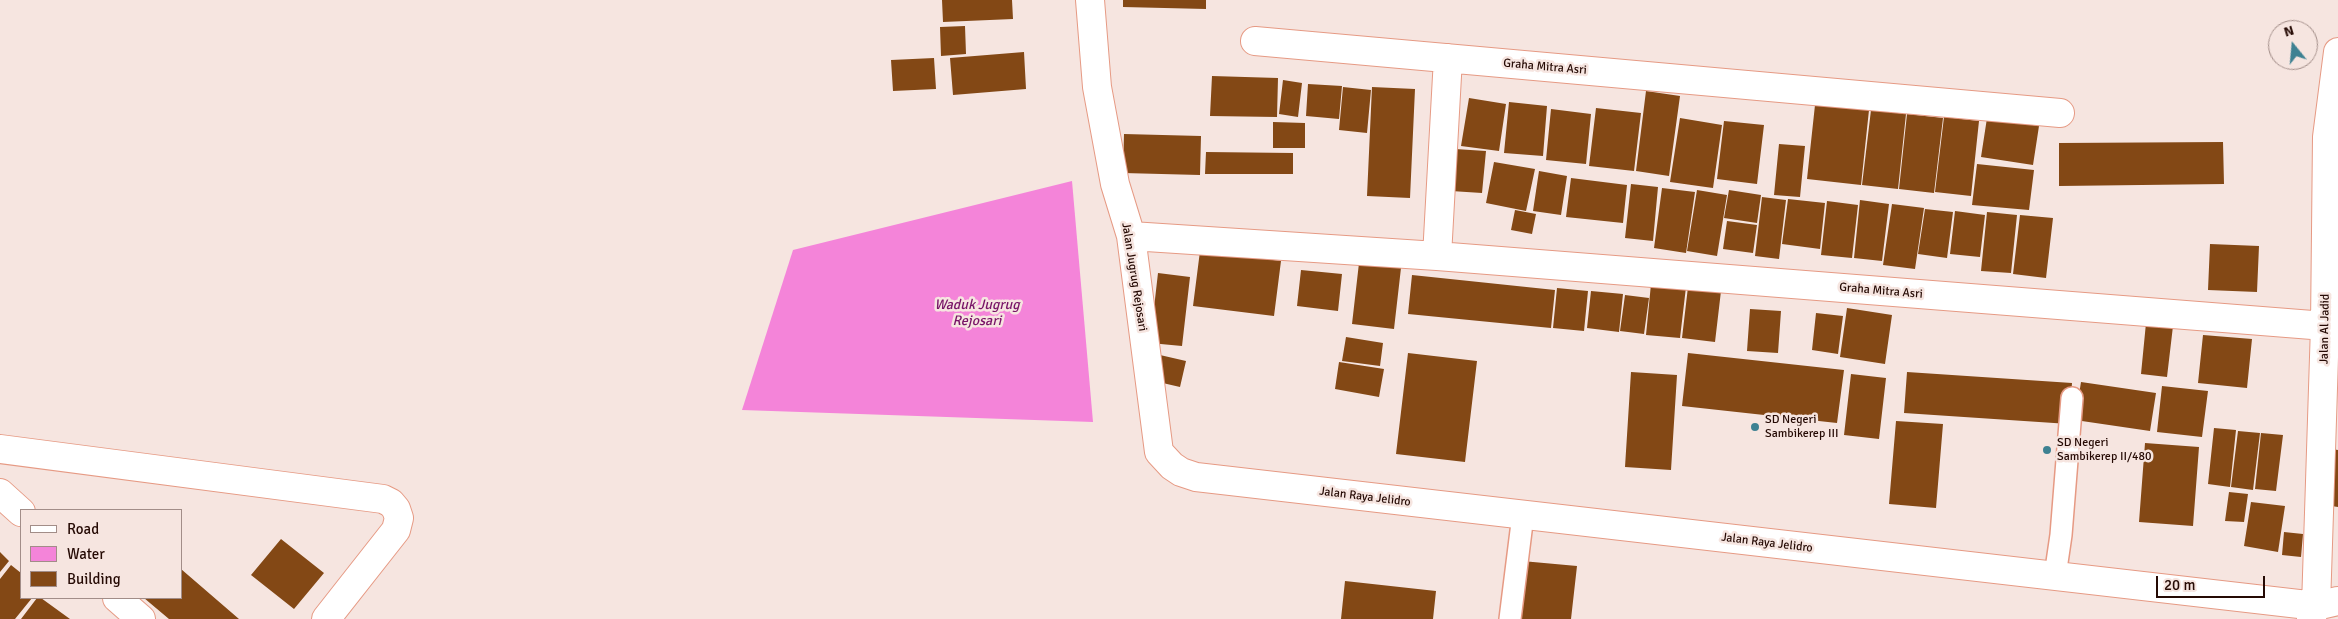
<!DOCTYPE html>
<style>
body{margin:0}
#map{position:relative;width:2338px;height:619px;overflow:hidden;background:#f6e5e0;font-family:Signika,sans-serif}
canvas{display:block}
.legend{position:absolute;left:20px;top:509px;width:162px;height:90px;box-sizing:border-box;background:#f6e5e0;border:1px solid #a28d88;margin:0;padding:6px 9px;list-style:none;font-size:15px;color:#250a04}
.legend li{display:flex;align-items:center;gap:10px;height:25px}
.legend b{width:25px;border:1px solid #a28d88}
.north{position:absolute;left:2268px;top:20px;width:50px;height:50px;box-sizing:border-box;background:#f6e5e0;border:1px solid #a28d88;border-radius:50%;rotate:343deg;font-size:14px;font-weight:700;line-height:20px;text-align:center;color:#250a04}
.north::after{content:'';display:block;margin:auto;width:18px;height:22px;background:#3e8192;clip-path:polygon(50% 0,100% 100%,50% 72%,0 100%)}
.scale{position:absolute;left:2156px;top:576px;width:109px;height:22px;box-sizing:border-box;border:2px solid #250a04;border-top:0;padding-left:6px;font-size:15px;line-height:18px;white-space:nowrap;color:#250a04;-webkit-text-stroke:4px #f6e5e0;paint-order:stroke}
</style>
<div id="map">
<canvas width="2338" height="619"></canvas>
<ul class="legend">
<li><b style="height:6px;background:#fff"></b>Road</li>
<li><b style="height:14px;background:#f484d9"></b>Water</li>
<li><b style="height:14px;background:#834815"></b>Building</li>
</ul>
<div class="north">N</div>
<div class="scale">20 m</div>
</div>
<script>
const ctx = document.querySelector('canvas').getContext('2d');
ctx.lineJoin = 'round';
function paint(path, color) {
  ctx.fillStyle = color;
  ctx.fill(path, 'evenodd');
}
function shape(rows) {
  const path = new Path2D();
  for (const r of rows) {
    path.moveTo(r[0], r[1]);
    for (let i = 2; i < r.length; i += 2) path.lineTo(r[i], r[i + 1]);
  }
  return path;
}
function stroke(path, color, width, dash) {
  ctx.strokeStyle = color;
  ctx.lineWidth = width;
  ctx.lineCap = dash ? 'butt' : 'round';
  ctx.setLineDash(dash || []);
  ctx.stroke(path);
}
function write(font, color, halo, rows, align = 'center') {
  ctx.font = font + ' Signika,sans-serif';
  ctx.lineWidth = 5;
  ctx.setLineDash([]);
  ctx.textBaseline = 'middle';
  ctx.strokeStyle = halo;
  ctx.fillStyle = color;
  for (const [text, x, y, turn = 0] of rows) {
    ctx.save();
    ctx.translate(x, y);
    ctx.rotate((+turn || 0) * Math.PI / 180);
    ctx.textAlign = isNaN(turn) ? turn : align;
    if (halo) ctx.strokeText(text, 0, 0);
    ctx.fillText(text, 0, 0);
    ctx.restore();
  }
}
paint(shape([
 [1072,181,1093,422,742,410,793,250]
]), '#f484d9');
paint(shape([
 [942,0,1012,0,1013,19,943,22],
 [1123,0,1206,0,1206,9,1123,7],
 [965,26,966,54,941,56,940,27],
 [1024,52,1026,89,953,95,950,58],
 [934,58,936,89,893,91,891,60],
 [1212,76,1278,78,1277,117,1210,116],
 [1283,80,1302,83,1298,117,1279,114],
 [1308,84,1342,86,1339,119,1306,116],
 [1343,87,1371,90,1367,133,1339,130],
 [1372,87,1415,89,1410,198,1367,196],
 [1646,91,1680,96,1669,176,1636,171],
 [1469,98,1506,104,1499,151,1461,146],
 [1509,102,1547,106,1543,156,1504,153],
 [1815,105,1869,110,1861,185,1807,179],
 [1596,108,1641,113,1634,171,1589,166],
 [1551,109,1591,114,1586,164,1546,160],
 [1871,110,1906,114,1898,189,1862,185],
 [1907,114,1943,118,1934,193,1899,189],
 [1944,117,1979,121,1971,196,1935,192],
 [1680,118,1722,125,1713,188,1670,182],
 [1987,118,2039,126,2033,165,1981,157],
 [1724,121,1764,125,1757,184,1717,179],
 [1273,122,1305,123,1305,148,1273,148],
 [1124,134,1201,136,1200,175,1123,173],
 [2223,142,2224,184,2059,186,2059,143],
 [1779,144,1805,146,1800,197,1774,195],
 [1455,149,1486,151,1482,193,1451,191],
 [1206,152,1293,153,1293,174,1205,174],
 [1494,162,1535,169,1526,211,1486,203],
 [1977,164,2034,170,2029,210,1972,205],
 [1539,171,1567,176,1561,215,1533,211],
 [1571,178,1627,185,1623,223,1566,217],
 [1631,184,1658,187,1653,241,1625,238],
 [1662,188,1695,192,1686,253,1654,248],
 [1697,190,1727,195,1717,256,1687,251],
 [1729,190,1761,195,1757,223,1724,218],
 [1762,197,1786,200,1779,259,1755,256],
 [1788,199,1825,203,1820,249,1782,244],
 [1860,200,1889,204,1882,261,1854,258],
 [1827,201,1858,205,1852,258,1821,255],
 [1892,204,1924,208,1915,269,1883,265],
 [1925,209,1953,212,1947,258,1918,254],
 [1515,210,1536,214,1532,234,1511,230],
 [1955,211,1985,215,1980,257,1950,254],
 [1987,212,2017,215,2011,273,1981,271],
 [2020,215,2053,218,2046,278,2013,274],
 [1727,221,1757,225,1753,253,1723,249],
 [2210,244,2259,246,2257,292,2208,290],
 [1200,251,1281,261,1274,316,1193,306],
 [1359,263,1401,268,1394,329,1352,324],
 [1301,270,1342,274,1338,311,1297,306],
 [1158,273,1190,277,1182,346,1150,343],
 [1412,275,1555,290,1551,328,1408,314],
 [1651,284,1686,287,1680,338,1646,335],
 [1688,287,1721,291,1715,342,1682,338],
 [1557,288,1588,291,1584,331,1553,328],
 [1591,291,1623,294,1619,332,1587,328],
 [1625,295,1649,298,1644,334,1620,331],
 [1847,308,1892,315,1885,364,1840,357],
 [1750,309,1781,311,1778,353,1747,351],
 [1816,313,1843,316,1838,354,1812,350],
 [2146,323,2173,326,2167,377,2141,374],
 [2203,335,2252,339,2247,388,2198,383],
 [1346,337,1383,343,1380,366,1342,361],
 [1408,353,1477,361,1465,462,1396,454],
 [1688,353,1844,370,1837,423,1682,406],
 [1160,355,1186,361,1180,387,1154,381],
 [1339,362,1384,369,1379,397,1335,389],
 [1631,372,1677,375,1671,470,1625,467],
 [1907,372,2072,383,2069,424,1904,413],
 [1851,374,1886,378,1879,439,1844,435],
 [2081,382,2156,393,2150,431,2075,420],
 [2162,386,2208,391,2202,437,2157,432],
 [1896,421,1943,424,1936,508,1889,504],
 [2214,428,2236,430,2230,487,2208,484],
 [2238,431,2260,433,2253,490,2231,487],
 [2261,433,2283,435,2276,491,2255,489],
 [2145,443,2199,447,2193,526,2139,522],
 [2332,449,2338,450,2338,507,2325,505],
 [2229,492,2248,494,2244,522,2225,521],
 [2251,502,2285,506,2278,552,2244,546],
 [2284,532,2303,534,2301,557,2282,555],
 [281,539,324,573,294,609,251,575],
 [0,552,9,561,0,572],
 [1522,561,1577,566,1571,619,1516,619],
 [11,565,21,573,21,598,32,598,15,619,0,619,0,579],
 [181,569,239,619,169,619,144,598,181,598],
 [1345,581,1436,591,1433,619,1341,619],
 [37,598,41,598,70,619,21,619]
]), '#834815');
const lane = shape([
 [2055,576,2061,535,2072,398],
 [1510,619,1523,515]
]);
const street = shape([
 [1090,0,1097,87,1115,184,1131,236,1159,452,1172,466,1181,472,1196,477,2316,606,2325,326,2327,137,2338,52],
 [1255,41,2060,113],
 [1131,236,1437,256,2325,326],
 [1437,256,1448,58],
 [0,449,383,499,391,503,396,509,399,518,396,530,326,619],
 [0,493,21,512],
 [117,598,141,619]
]);
const secondary = shape([
 [2311,619,2316,606,2338,601]
]);
stroke(lane, '#e69a84', 24);
stroke(street, '#e69a84', 30);
stroke(secondary, '#e69a84', 30);
stroke(lane, '#fff', 21);
stroke(street, '#fff', 28);
stroke(secondary, '#fff', 28);
for (const [x, y, r, color] of [
 [1755,427,5,"#3e8192"],
 [2047,450,5,"#3e8192"]
]) {
  const dot = new Path2D();
  dot.arc(x, y, r, 0, 2 * Math.PI);
  ctx.fillStyle = color;
  ctx.fill(dot);
  stroke(dot, '#f6e5e0', 2);
}
write('12px', '#250a04', '#f6e5e0', [
 ["Graha Mitra Asri",1545,67,5],
 ["Jalan Jugrug Rejosari",1134,277,81],
 ["Graha Mitra Asri",1881,291,5],
 ["Jalan Al Jadid",2325,329,-89],
 ["Jalan Raya Jelidro",1365,497,7],
 ["Jalan Raya Jelidro",1767,543,7]
]);
write('12px', '#250a04', '#f6e5e0', [
 ["SD Negeri",1765,420],
 ["Sambikerep III",1765,434],
 ["SD Negeri",2057,443],
 ["Sambikerep II/480",2057,457]
], 'left');
write('italic 14px', '#781467', '#f6e5e0', [
 ["Waduk Jugrug",977,305],
 ["Rejosari",977,321]
]);
</script>
